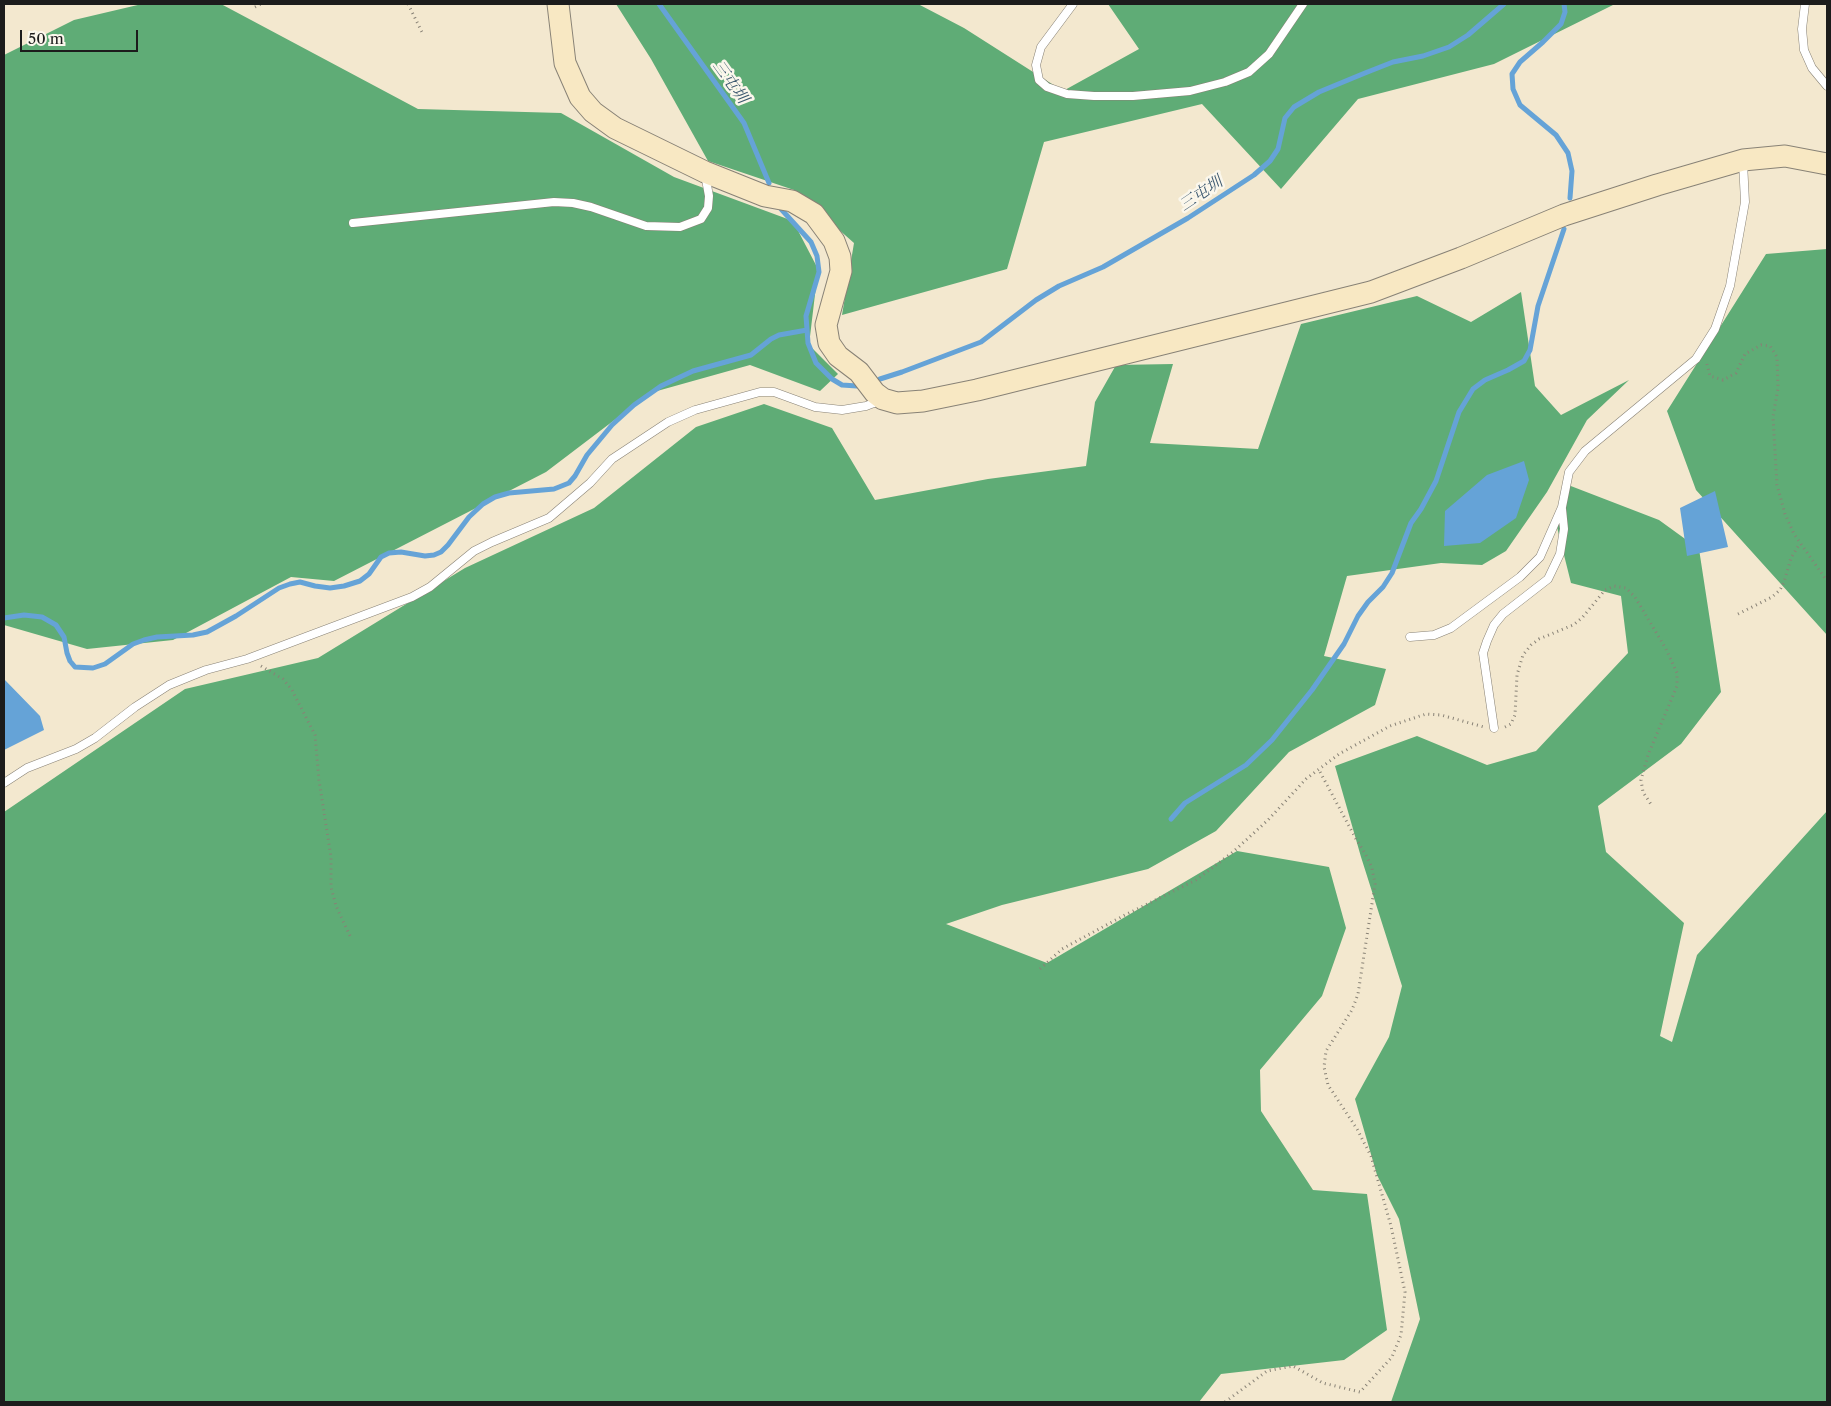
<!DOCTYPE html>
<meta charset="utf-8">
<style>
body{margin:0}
#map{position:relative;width:1831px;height:1406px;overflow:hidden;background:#f3e8cf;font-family:"Libre Caslon Text",serif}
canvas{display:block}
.frame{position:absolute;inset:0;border:5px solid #1c1c1c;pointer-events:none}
.scale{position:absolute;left:20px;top:30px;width:118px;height:22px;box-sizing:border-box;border:2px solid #1c1c1c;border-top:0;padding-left:6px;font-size:15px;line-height:18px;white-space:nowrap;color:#1c1c1c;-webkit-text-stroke:4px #fbf7ec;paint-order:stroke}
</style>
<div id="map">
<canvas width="1831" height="1406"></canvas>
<div class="frame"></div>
<div class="scale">50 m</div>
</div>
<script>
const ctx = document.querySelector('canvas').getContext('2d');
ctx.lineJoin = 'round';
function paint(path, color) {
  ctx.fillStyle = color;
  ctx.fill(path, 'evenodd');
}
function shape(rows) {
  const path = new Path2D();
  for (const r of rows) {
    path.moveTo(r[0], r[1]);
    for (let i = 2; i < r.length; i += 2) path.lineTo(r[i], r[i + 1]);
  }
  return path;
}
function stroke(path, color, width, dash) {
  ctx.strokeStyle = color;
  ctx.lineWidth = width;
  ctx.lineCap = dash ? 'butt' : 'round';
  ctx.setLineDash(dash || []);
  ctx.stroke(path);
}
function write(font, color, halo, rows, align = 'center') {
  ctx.font = font + ' "Libre Caslon Text","Noto Serif TC",serif';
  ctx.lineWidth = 5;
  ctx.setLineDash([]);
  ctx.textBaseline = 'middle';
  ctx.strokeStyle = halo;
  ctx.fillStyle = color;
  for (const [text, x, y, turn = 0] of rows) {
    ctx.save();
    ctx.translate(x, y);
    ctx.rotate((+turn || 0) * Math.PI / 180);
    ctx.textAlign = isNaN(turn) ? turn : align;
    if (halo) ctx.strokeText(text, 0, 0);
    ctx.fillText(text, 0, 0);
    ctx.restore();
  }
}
paint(shape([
 [142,4,221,4,418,109,561,113,674,177,793,221,818,269,809,345,838,374,820,391,750,365,650,393,546,472,334,581,291,577,173,640,87,649,4,625,4,55,74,20],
 [616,4,918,4,964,28,1063,91,1139,49,1108,4,1615,4,1494,64,1358,99,1281,189,1202,104,1044,142,1007,269,842,315,854,243,794,190,708,161,651,59],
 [1827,249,1827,635,1696,490,1667,411,1766,254],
 [1521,292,1535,386,1561,415,1629,380,1587,420,1547,492,1506,551,1482,565,1441,563,1347,576,1324,656,1386,669,1375,705,1289,752,1216,831,1148,869,1002,905,946,924,1047,963,1237,851,1329,867,1346,928,1322,996,1260,1070,1261,1111,1313,1190,1367,1194,1387,1330,1344,1360,1221,1374,1199,1402,4,1402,4,812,185,689,318,658,465,568,594,508,696,427,764,404,832,428,875,500,988,479,1086,466,1095,402,1116,365,1173,364,1150,443,1258,449,1301,324,1417,296,1471,322],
 [1563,483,1659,520,1699,549,1721,692,1681,744,1598,806,1606,852,1684,923,1660,1036,1672,1042,1697,955,1827,811,1827,1402,1391,1402,1420,1319,1399,1219,1377,1175,1355,1099,1389,1037,1402,986,1361,857,1335,766,1417,736,1487,765,1536,751,1628,653,1621,596,1571,583,1556,523]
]), '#5fac76');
paint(shape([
 [1524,461,1529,480,1516,518,1480,543,1444,546,1445,511,1487,475],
 [1715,491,1728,547,1687,556,1680,508],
 [4,679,40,716,44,730,4,750]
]), '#65a3d7');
stroke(shape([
 [659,4,744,123,769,183],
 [1564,4,1565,12,1561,24,1543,42,1520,62,1512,74,1513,89,1520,105,1556,135,1568,153,1572,171,1570,198],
 [781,209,811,242,817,256,819,272,806,316,808,343,816,363,832,379,842,385,857,386],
 [880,379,902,372,981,342,1036,300,1059,286,1103,267,1188,218,1254,175,1270,161,1278,149,1285,118,1294,107,1319,92,1365,73,1393,62,1423,56,1449,47,1468,35,1504,4],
 [4,618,24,615,42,617,56,625,64,637,67,653,70,661,75,667,93,668,105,664,133,644,144,640,157,637,193,635,207,632,236,616,279,588,290,584,300,582,315,586,330,588,344,586,360,581,369,574,381,557,389,553,401,552,425,556,434,555,441,552,448,545,469,517,483,504,495,497,509,493,554,489,569,483,575,476,587,455,612,425,634,405,661,386,693,371,751,355,771,339,779,335,807,330],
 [1171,819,1185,803,1246,765,1272,740,1312,690,1344,644,1358,616,1368,602,1383,587,1392,573,1411,523,1421,509,1436,481,1459,412,1473,389,1485,380,1508,370,1524,361,1530,350,1538,306,1564,229]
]), '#65a3d7', 5);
const lane = shape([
 [1073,4,1041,47,1036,65,1039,80,1047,87,1067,94,1094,96,1133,96,1190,91,1225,82,1249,72,1269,54,1303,4],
 [1805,4,1802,29,1804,50,1812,68,1827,86],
 [353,223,554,202,573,203,591,207,646,226,680,227,701,219,708,208,709,196,705,174],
 [1410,637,1434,635,1451,628,1520,577,1540,557,1562,507,1569,472,1585,451,1696,359,1715,329,1730,286,1745,202,1743,162],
 [1494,728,1483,653,1487,641,1494,625,1503,614,1548,579,1560,554,1564,529,1562,509],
 [4,783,27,768,76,749,95,738,135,707,169,685,206,670,247,659,412,597,430,587,474,551,492,542,549,518,590,483,612,459,668,422,695,410,760,392,774,392,815,407,842,410,866,406,879,401]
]);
const secondary = shape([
 [558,4,565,63,580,97,593,112,615,128,705,172,765,196,792,201,814,214,834,241,840,257,841,271,826,325,829,343,838,356,859,372,875,393,883,399,897,403,923,401,977,390,1371,292,1461,258,1564,215,1657,185,1743,160,1785,156,1827,164]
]);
stroke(lane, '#888276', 9);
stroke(secondary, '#888276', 23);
stroke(shape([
 [408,4,422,32],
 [255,7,261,4],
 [1707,364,1710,376,1723,380,1736,373,1745,354,1761,345,1770,346,1777,357,1778,388,1773,417,1777,485,1785,514,1794,534,1827,581],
 [1738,614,1772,597,1780,590,1784,582,1791,558,1800,543],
 [261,666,283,679,292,690,315,735,319,780,331,857,331,887,336,906,351,938],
 [1505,727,1511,724,1515,715,1517,675,1523,655,1531,645,1539,639,1573,625,1582,618,1605,590,1614,586,1626,588,1635,597,1666,649,1677,673,1677,686,1648,755,1641,780,1643,792,1652,806],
 [1040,969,1062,949,1125,915,1196,880,1233,852,1268,820,1306,779,1339,754,1390,726,1426,714,1441,715,1484,727],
 [1225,1402,1267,1371,1293,1366,1323,1383,1360,1392,1392,1357,1401,1335,1405,1292,1391,1226,1371,1156,1357,1129,1328,1085,1324,1067,1326,1051,1352,1010,1358,994,1375,884,1372,868,1366,855,1356,839,1319,770]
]), '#888276', 3, [1, 4]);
stroke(lane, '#fff', 8);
stroke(secondary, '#f8e8c3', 21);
write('italic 16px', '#3d5970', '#fbf7ec', [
 ["三屯圳",730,82,54],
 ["三屯圳",1201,194,-34]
]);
</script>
